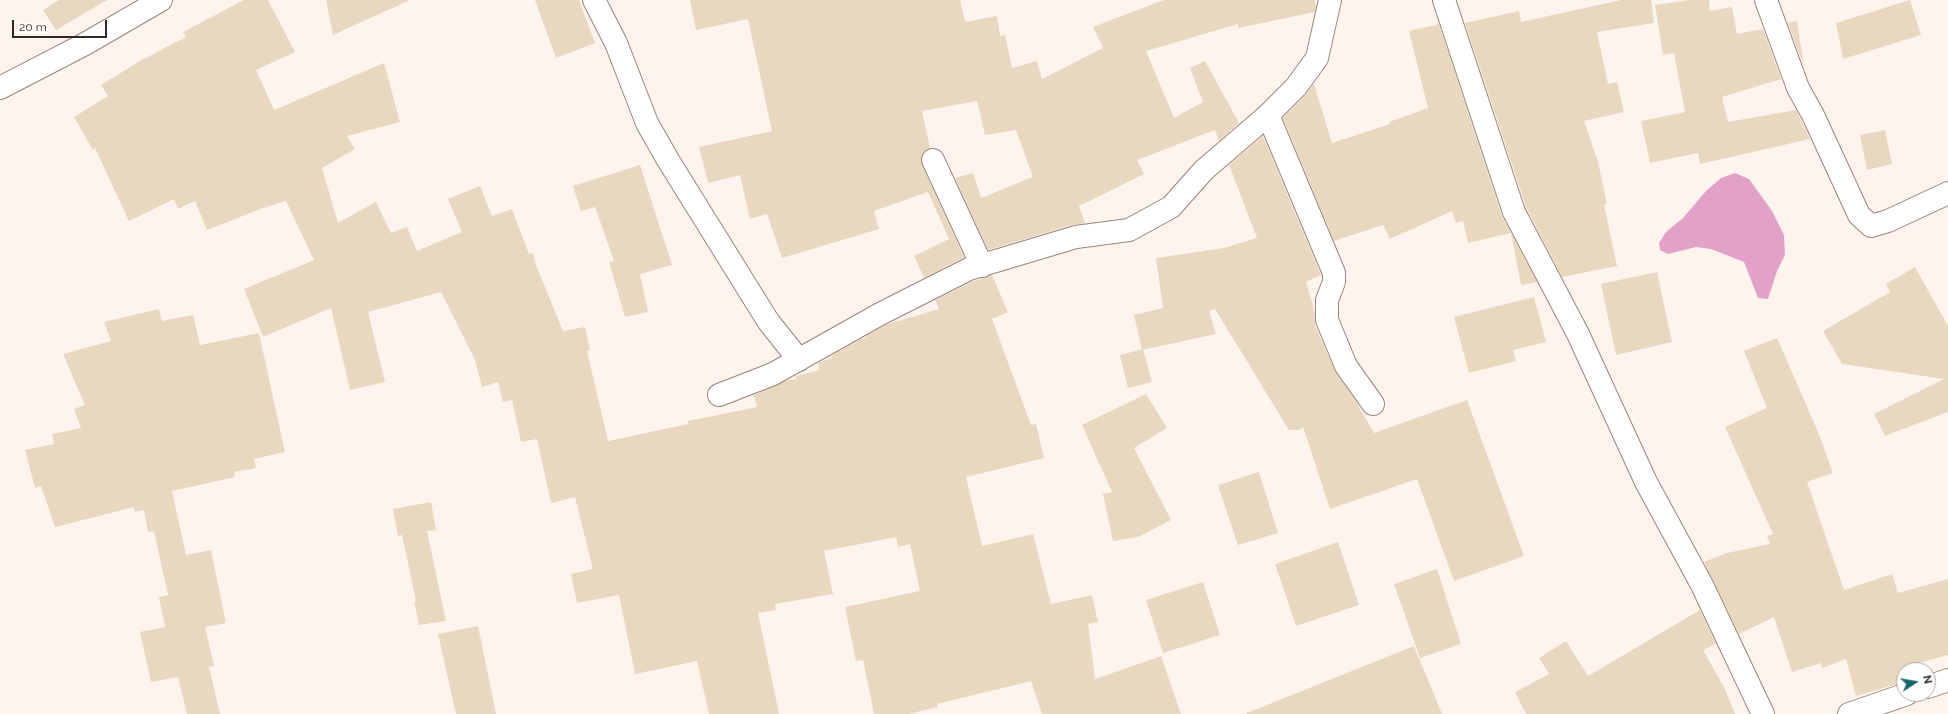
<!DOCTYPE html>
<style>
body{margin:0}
#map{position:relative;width:1948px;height:714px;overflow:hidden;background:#fff3ee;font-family:Raleway,sans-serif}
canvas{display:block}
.north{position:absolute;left:1896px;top:662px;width:40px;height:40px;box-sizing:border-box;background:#fff;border:1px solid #ada9a7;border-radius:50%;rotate:78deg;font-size:11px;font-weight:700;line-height:16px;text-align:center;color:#332823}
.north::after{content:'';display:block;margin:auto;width:14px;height:18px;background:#176668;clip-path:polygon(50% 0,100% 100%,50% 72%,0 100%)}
.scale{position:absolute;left:12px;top:20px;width:95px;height:18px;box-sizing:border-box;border:2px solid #332823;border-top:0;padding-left:5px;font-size:12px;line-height:14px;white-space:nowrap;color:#332823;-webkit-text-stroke:3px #fff;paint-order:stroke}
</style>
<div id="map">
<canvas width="1948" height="714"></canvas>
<div class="north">N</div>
<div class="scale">20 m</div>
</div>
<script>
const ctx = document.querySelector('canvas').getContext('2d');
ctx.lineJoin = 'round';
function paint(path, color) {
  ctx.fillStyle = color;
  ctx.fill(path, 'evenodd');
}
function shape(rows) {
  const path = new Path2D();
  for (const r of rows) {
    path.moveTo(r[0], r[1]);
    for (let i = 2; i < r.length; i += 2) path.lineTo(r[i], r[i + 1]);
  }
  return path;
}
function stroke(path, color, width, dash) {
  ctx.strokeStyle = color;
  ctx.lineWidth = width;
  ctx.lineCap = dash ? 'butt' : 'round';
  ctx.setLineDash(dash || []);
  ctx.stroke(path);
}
paint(shape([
 [1735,173,1749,179,1772,211,1784,235,1785,255,1777,271,1768,299,1758,298,1744,262,1711,249,1696,247,1668,254,1660,250,1659,243,1666,232,1683,218,1706,191,1721,178]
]), '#e2a1c7');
paint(shape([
 [59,0,107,0,56,30,43,10],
 [244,0,268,0,295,52,256,70,274,110,384,63,400,122,347,136,355,149,322,168,338,223,376,202,391,233,407,227,417,251,462,232,448,199,480,186,492,216,512,209,529,254,533,253,536,265,563,331,585,327,590,350,587,351,608,441,688,424,688,421,757,407,754,395,785,381,796,379,796,376,819,370,818,363,832,358,832,355,861,339,866,338,866,336,888,324,939,309,935,300,974,281,992,275,1008,312,992,319,1031,425,1036,424,1044,458,966,477,982,546,1033,534,1051,604,1092,595,1098,622,1088,624,1095,679,1161,656,1181,714,1042,714,1031,681,937,704,938,707,908,714,874,714,863,660,856,661,845,607,920,591,910,544,898,547,896,537,824,551,833,594,775,604,776,610,758,613,779,714,709,714,697,661,635,674,619,595,577,603,571,574,593,569,575,497,551,503,537,439,521,442,512,400,503,402,498,382,482,387,475,360,441,292,368,312,385,382,350,390,331,308,263,337,244,289,314,260,286,201,263,208,207,230,195,201,178,209,174,199,129,221,95,148,93,150,74,117,108,96,101,85,140,61,186,37,183,32],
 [326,0,410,0,333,35],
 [535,0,579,0,595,43,556,58],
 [690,0,960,0,965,22,997,16,1000,36,1005,35,1012,68,1037,61,1042,79,1103,48,1093,27,1164,0,1315,0,1316,7,1315,12,1238,28,1238,24,1146,51,1174,118,1203,102,1190,68,1205,61,1239,123,1219,141,1215,130,1137,160,1144,174,1079,206,1085,223,1072,225,988,250,955,178,973,173,981,198,1033,177,1016,130,985,135,977,101,922,111,930,148,923,153,921,159,922,165,964,257,924,278,914,256,949,239,928,192,874,211,879,229,782,258,767,214,750,219,740,175,708,183,699,147,772,131,748,19,696,30],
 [1621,0,1651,0,1654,23,1597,32,1608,84,1617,82,1624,112,1584,121,1598,162,1607,204,1604,205,1617,266,1562,277,1526,207,1465,23,1519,11,1521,22],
 [1689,0,1709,0,1710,11,1732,7,1737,34,1763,29,1781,79,1722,97,1728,122,1796,110,1810,139,1700,164,1698,153,1650,163,1641,121,1685,112,1674,53,1663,55,1655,5],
 [1910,0,1921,35,1843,59,1836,23],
 [1797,21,1804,67,1788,23],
 [1439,24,1502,216,1537,282,1521,285,1511,233,1468,243,1463,221,1456,223,1452,211,1390,239,1383,225,1334,241,1283,118,1305,96,1314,84,1332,143,1390,124,1389,122,1428,108,1409,31],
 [1885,130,1892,164,1867,170,1860,135],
 [1263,136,1321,275,1306,282,1314,309,1315,325,1336,373,1356,402,1374,433,1467,400,1524,556,1454,581,1417,479,1330,509,1303,427,1299,430,1289,430,1215,309,1209,311,1216,334,1142,350,1134,315,1163,308,1156,258,1224,248,1257,238,1229,165],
 [640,165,672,265,640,274,648,312,625,317,609,262,614,261,595,207,581,211,573,186],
 [1915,267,1948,326,1948,412,1885,436,1874,414,1944,379,1842,364,1823,331,1890,292,1886,284],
 [1657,272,1672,342,1616,355,1601,284],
 [1534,297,1546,342,1513,350,1516,361,1469,373,1454,317],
 [159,309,162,321,193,315,200,345,259,333,285,452,254,459,256,468,234,472,235,477,172,491,186,555,211,550,226,623,205,627,214,666,209,667,220,714,187,714,178,677,151,682,140,632,165,627,159,597,168,595,154,531,148,532,144,510,135,512,134,507,55,527,41,486,35,488,25,450,54,444,52,434,81,428,74,409,85,405,63,354,111,341,104,322],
 [1777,338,1818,432,1833,473,1807,482,1844,590,1892,574,1898,593,1948,579,1948,655,1904,667,1904,682,1856,696,1846,659,1822,668,1821,663,1792,672,1774,617,1739,634,1704,562,1727,553,1770,544,1767,536,1773,534,1725,427,1767,408,1744,351],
 [1143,349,1152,382,1128,388,1120,355],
 [1146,394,1167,428,1134,448,1171,520,1138,537,1113,541,1103,494,1112,492,1082,425],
 [1259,472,1278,533,1238,545,1218,485],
 [431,502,436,530,427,531,446,621,419,625,414,601,416,601,402,535,398,536,393,509],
 [1338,542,1359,605,1296,626,1275,564],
 [1437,569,1461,644,1420,658,1394,584],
 [1203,582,1220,635,1163,653,1146,600],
 [1700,610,1716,644,1703,650,1725,689,1735,714,1526,714,1515,692,1549,674,1539,658,1566,641,1588,676],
 [478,626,496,714,456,714,438,634],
 [1414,646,1442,714,1247,714,1247,713]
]), '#e9d8c0');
const street = shape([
 [594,0,616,43,647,123,668,160,768,321,799,360],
 [1444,0,1514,212,1578,334,1646,482,1702,585,1763,714],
 [1766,0,1798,88,1813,115,1859,215,1871,226,1888,221,1948,193],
 [0,88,85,44,161,0],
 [1268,115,1334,273,1334,282,1327,300,1327,320,1346,366,1373,404],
 [933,160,982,266],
 [719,395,773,374,882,313,969,269,1076,237,1129,230,1171,207,1204,170,1268,115,1296,87,1317,58,1330,0],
 [1928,687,1948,680],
 [1849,714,1907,694]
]);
stroke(street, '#9d8378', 24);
stroke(street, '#fff', 22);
</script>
